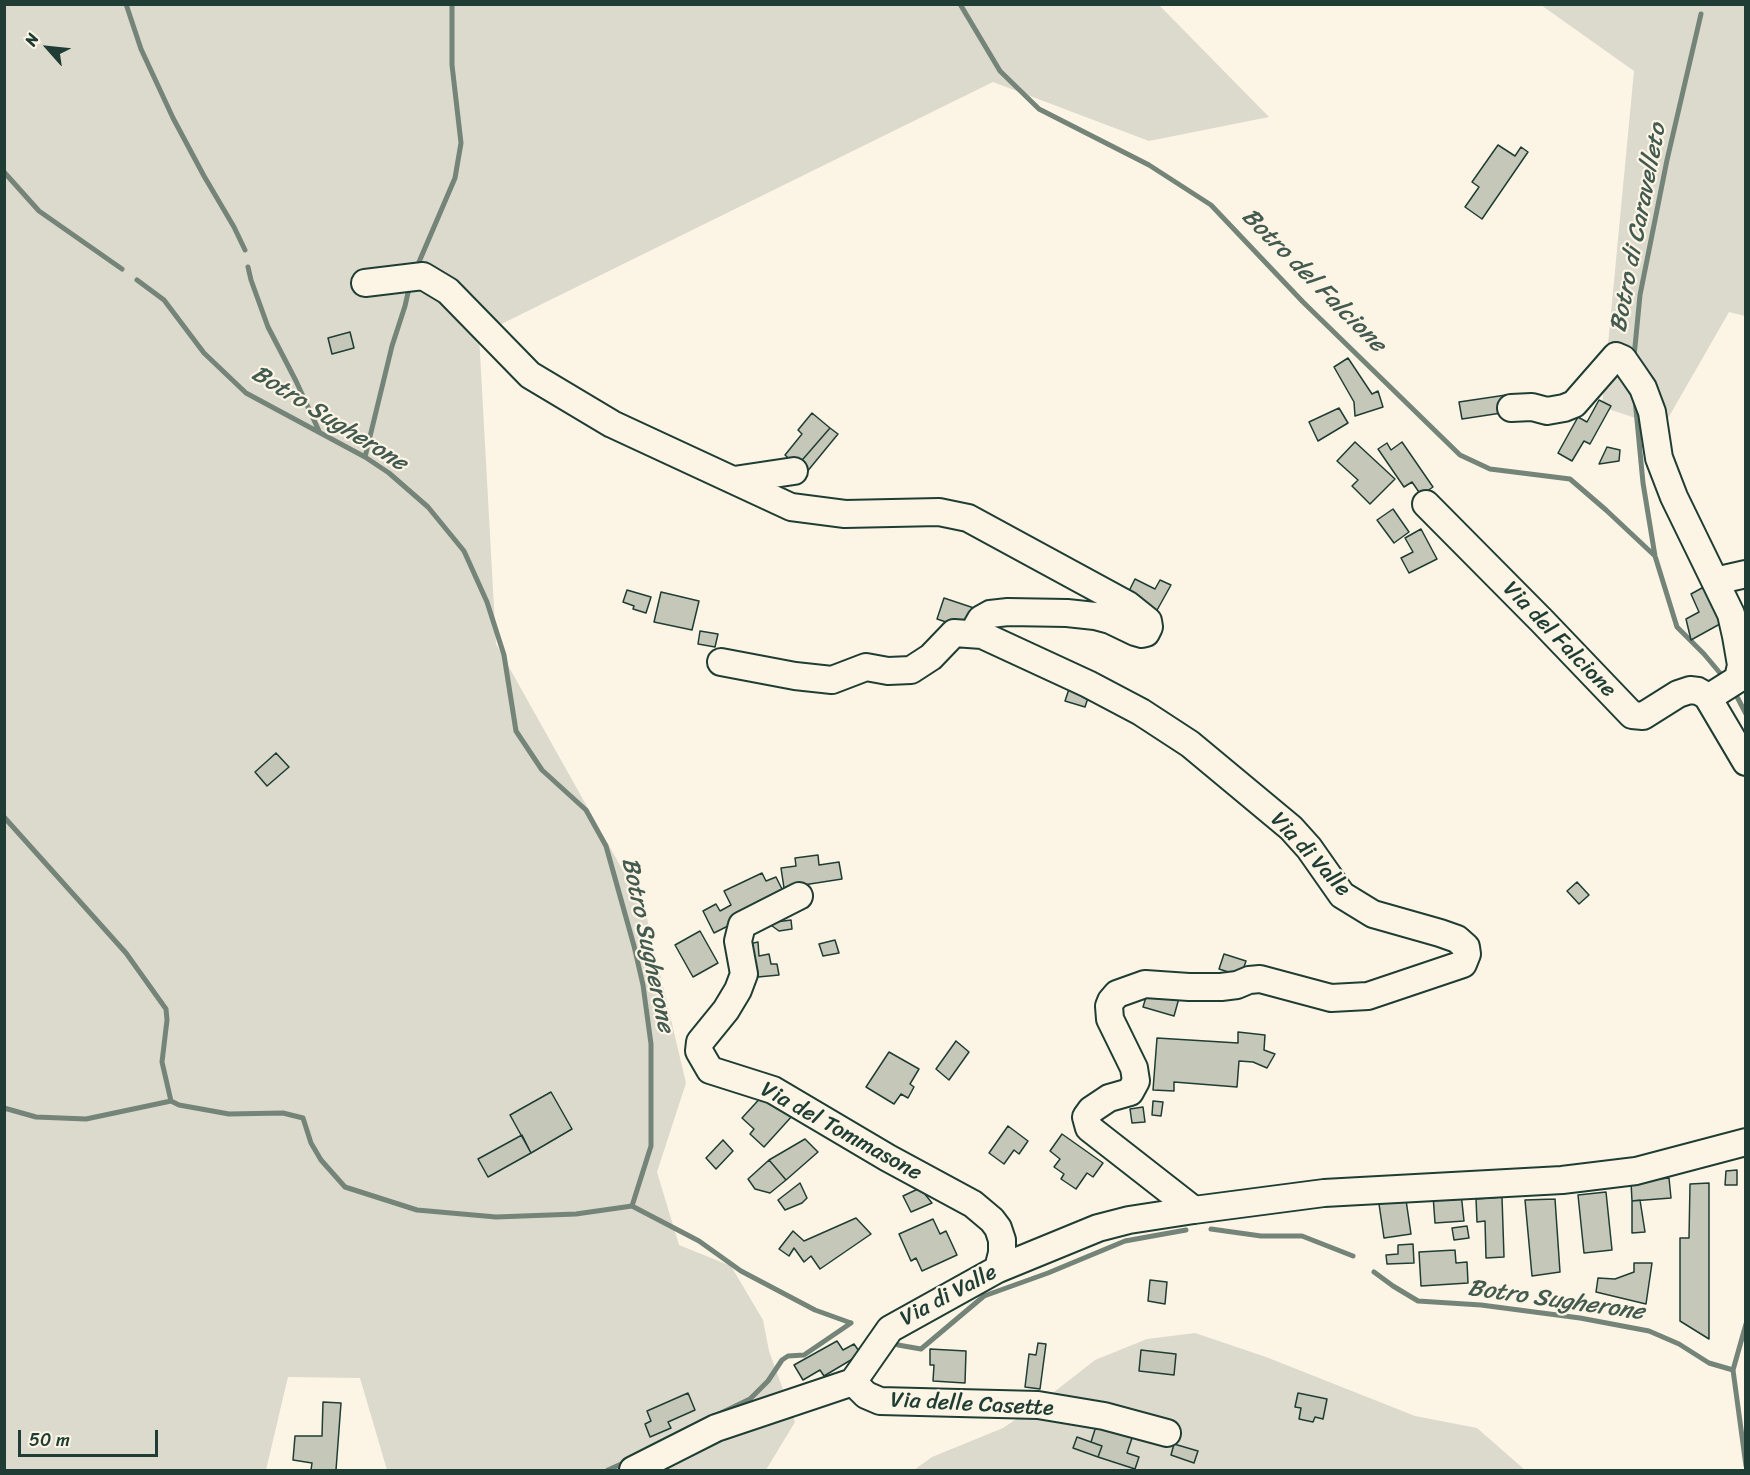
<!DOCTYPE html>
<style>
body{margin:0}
#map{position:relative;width:1750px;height:1475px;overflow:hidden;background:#fcf5e5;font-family:Sriracha,sans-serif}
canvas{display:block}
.frame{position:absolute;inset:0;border:6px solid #1f3d34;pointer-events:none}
.north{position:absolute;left:18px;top:18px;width:60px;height:60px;-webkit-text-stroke:4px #fcf5e5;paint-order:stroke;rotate:297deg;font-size:16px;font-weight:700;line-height:24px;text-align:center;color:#1f3d34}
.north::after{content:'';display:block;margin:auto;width:21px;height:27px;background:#1f3d34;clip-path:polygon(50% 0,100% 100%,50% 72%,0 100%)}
.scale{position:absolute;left:18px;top:1430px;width:140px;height:27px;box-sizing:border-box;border:3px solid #1f3d34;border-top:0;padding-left:8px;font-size:18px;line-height:21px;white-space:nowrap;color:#1f3d34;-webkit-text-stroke:4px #fcf5e5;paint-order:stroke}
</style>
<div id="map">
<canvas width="1750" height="1475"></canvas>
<div class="frame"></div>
<div class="north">N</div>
<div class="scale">50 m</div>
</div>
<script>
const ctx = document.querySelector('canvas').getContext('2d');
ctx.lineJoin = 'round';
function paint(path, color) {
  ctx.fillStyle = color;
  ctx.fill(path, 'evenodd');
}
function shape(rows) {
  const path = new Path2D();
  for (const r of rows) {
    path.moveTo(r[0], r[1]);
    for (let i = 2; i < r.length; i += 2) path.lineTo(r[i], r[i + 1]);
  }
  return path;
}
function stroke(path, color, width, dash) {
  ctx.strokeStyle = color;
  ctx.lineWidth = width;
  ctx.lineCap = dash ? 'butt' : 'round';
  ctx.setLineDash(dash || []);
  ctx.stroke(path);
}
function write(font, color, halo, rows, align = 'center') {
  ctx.font = font + ' Sriracha,sans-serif';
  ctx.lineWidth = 4.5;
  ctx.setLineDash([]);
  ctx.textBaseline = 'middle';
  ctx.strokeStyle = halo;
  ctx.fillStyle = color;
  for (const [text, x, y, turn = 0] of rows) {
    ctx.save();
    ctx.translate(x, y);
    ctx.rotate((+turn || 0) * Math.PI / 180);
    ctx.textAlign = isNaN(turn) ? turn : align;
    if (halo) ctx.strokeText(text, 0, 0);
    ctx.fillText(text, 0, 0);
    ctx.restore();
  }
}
paint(shape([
 [5,5,1159,5,1269,117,1149,141,993,82,479,335,496,644,645,910,686,1083,657,1172,679,1245,731,1266,763,1320,769,1351,795,1422,766,1470,387,1470,360,1378,288,1377,266,1470,5,1470],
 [1541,5,1745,5,1745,316,1729,312,1663,427,1602,407,1634,71],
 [1195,1333,1266,1357,1415,1416,1477,1428,1525,1470,914,1470,932,1457,1003,1428,1040,1403,1095,1360,1147,1339]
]), '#dcdacc');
stroke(shape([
 [126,4,141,49,173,118,204,176,234,227,245,250],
 [960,4,1000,71,1039,109,1149,165,1211,205,1303,302,1460,455,1490,469,1570,479,1606,510,1655,556],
 [4,172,39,211,122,269],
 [419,262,455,178,461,143,452,65,452,4],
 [248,267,251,280,268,327,296,381,319,431],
 [137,280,164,300,204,353,246,393,365,457,389,473,428,507,464,551,487,602,504,655,516,731,542,770,586,810,606,846,634,946,643,985,651,1044,651,1146,632,1206],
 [1634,357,1640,295,1667,160,1701,14],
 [1635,399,1643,483,1655,556,1677,627,1704,654,1725,679],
 [365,457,392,346,405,306,410,284],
 [1734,691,1746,714],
 [4,817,126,953,166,1009,167,1020,162,1062,171,1101],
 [4,1108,36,1117,86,1119,171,1101,179,1105,229,1114,283,1113,303,1118,311,1143,321,1160,345,1187,417,1210,496,1217,576,1214,632,1206],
 [632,1206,699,1241,741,1271,815,1310,851,1323],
 [1211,1229,1261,1236,1302,1236,1353,1256],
 [1374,1272,1393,1286,1418,1301,1481,1305,1580,1318,1649,1331,1679,1344,1709,1363,1733,1370],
 [1746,1324,1733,1370,1746,1466],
 [898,1345,921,1349,984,1296,1048,1273,1125,1241,1186,1230],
 [719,1414,750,1399,768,1381,782,1360,788,1356,804,1355,851,1323],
 [608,1470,628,1461]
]), '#758479', 5);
const building = shape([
 [1498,145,1515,156,1521,147,1528,152,1482,219,1465,207,1479,187,1472,182,1498,145],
 [350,332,354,348,332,354,328,338,350,332],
 [1348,358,1372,394,1378,391,1383,407,1355,416,1354,402,1334,367,1348,358],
 [1506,395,1508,412,1462,419,1459,402,1506,395],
 [1599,400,1611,406,1590,444,1584,441,1572,461,1558,453,1578,417,1587,422,1599,400],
 [1339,408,1348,423,1318,441,1309,422,1339,408],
 [812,413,830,428,797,466,785,455,802,434,798,430,812,413],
 [830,428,838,434,806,473,797,466,830,428],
 [1355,442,1395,479,1370,504,1352,486,1358,480,1337,461,1355,442],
 [1402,442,1433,487,1421,495,1412,482,1404,487,1378,449,1387,443,1391,450,1402,442],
 [1607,447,1620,450,1619,461,1599,464,1607,447],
 [1393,509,1409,532,1394,543,1377,520,1393,509],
 [1421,529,1437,559,1409,573,1401,558,1413,552,1405,538,1421,529],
 [1135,579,1155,589,1160,580,1171,585,1156,612,1126,597,1135,579],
 [1711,583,1729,619,1691,640,1686,619,1699,612,1691,594,1711,583],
 [627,590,651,597,646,613,633,609,634,606,623,602,627,590],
 [661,592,699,601,692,630,654,622,661,592],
 [944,598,980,610,973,631,937,619,944,598],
 [700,631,718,634,715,647,698,644,700,631],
 [1070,686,1090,692,1085,707,1065,701,1070,686],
 [276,753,289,767,267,786,255,772,276,753],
 [818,855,819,865,839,862,842,879,784,888,781,868,796,866,795,858,818,855],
 [762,873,766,881,776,877,786,897,714,933,703,911,716,904,720,911,731,905,724,891,762,873],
 [1577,882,1589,895,1579,904,1567,891,1577,882],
 [791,920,792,929,779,931,768,923,791,920],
 [700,931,718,963,693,977,675,945,700,931],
 [835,940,839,953,823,956,819,944,835,940],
 [758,942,759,956,769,954,771,964,777,964,779,975,758,977,757,967,750,968,744,945,758,942],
 [1224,954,1246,961,1241,976,1219,969,1224,954],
 [1149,987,1181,991,1174,1016,1143,1007,1149,987],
 [1238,1032,1265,1035,1264,1050,1275,1054,1267,1068,1253,1062,1239,1061,1237,1087,1174,1082,1174,1091,1153,1090,1157,1038,1238,1043,1238,1032],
 [956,1041,969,1052,949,1080,936,1069,956,1041],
 [889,1052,919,1069,910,1084,914,1087,908,1098,901,1094,894,1104,866,1087,889,1052],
 [551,1092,572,1129,531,1153,510,1115,551,1092],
 [764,1094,793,1115,764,1147,750,1134,754,1129,742,1118,764,1094],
 [1153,1101,1163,1102,1161,1116,1152,1115,1153,1101],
 [1143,1107,1145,1122,1132,1123,1130,1109,1143,1107],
 [1008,1126,1028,1141,1019,1154,1014,1150,1004,1164,989,1153,1008,1126],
 [1062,1134,1103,1163,1093,1177,1087,1173,1076,1189,1061,1179,1064,1174,1054,1167,1060,1159,1050,1151,1062,1134],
 [522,1135,531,1153,488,1177,478,1159,522,1135],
 [805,1139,818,1152,786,1180,769,1160,805,1139],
 [723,1140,733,1151,716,1169,706,1158,723,1140],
 [769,1160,786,1180,770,1193,755,1189,748,1179,769,1160],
 [1737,1170,1737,1185,1725,1185,1726,1171,1737,1170],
 [1669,1178,1671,1198,1632,1201,1631,1182,1669,1178],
 [800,1183,807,1198,802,1203,785,1210,778,1200,800,1183],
 [1709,1183,1709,1339,1680,1321,1680,1238,1689,1238,1690,1184,1709,1183],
 [920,1188,932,1203,911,1212,903,1196,920,1188],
 [1606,1192,1612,1250,1584,1253,1578,1195,1606,1192],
 [1461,1193,1464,1221,1435,1223,1433,1195,1461,1193],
 [1502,1197,1504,1257,1486,1258,1485,1221,1477,1222,1476,1199,1502,1197],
 [1555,1199,1560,1272,1532,1276,1525,1200,1555,1199],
 [1406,1200,1411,1234,1384,1238,1379,1204,1406,1200],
 [1640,1200,1645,1232,1632,1233,1632,1201,1640,1200],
 [856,1218,871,1234,820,1269,811,1256,804,1262,794,1248,789,1256,779,1249,793,1231,804,1241,856,1218],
 [933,1219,940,1234,946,1231,957,1255,922,1271,916,1258,911,1261,899,1234,933,1219],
 [1467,1226,1469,1238,1454,1240,1452,1228,1467,1226],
 [1413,1244,1414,1263,1387,1264,1386,1255,1398,1254,1398,1245,1413,1244],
 [1455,1250,1456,1263,1467,1262,1468,1283,1421,1286,1419,1252,1455,1250],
 [1634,1263,1652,1263,1646,1304,1596,1292,1598,1278,1615,1279,1634,1272,1634,1263],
 [1150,1280,1167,1282,1165,1304,1148,1301,1150,1280],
 [837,1341,843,1350,854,1344,861,1354,824,1376,820,1370,803,1380,794,1365,837,1341],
 [1038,1343,1046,1344,1040,1389,1025,1387,1029,1354,1036,1355,1038,1343],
 [930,1349,966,1351,965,1383,933,1381,934,1365,930,1365,930,1349],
 [1141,1350,1176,1354,1174,1375,1139,1371,1141,1350],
 [688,1393,695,1410,668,1422,671,1428,650,1437,645,1424,651,1421,647,1411,688,1393],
 [1298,1393,1327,1399,1323,1419,1315,1417,1313,1422,1299,1419,1301,1408,1295,1407,1298,1393],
 [323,1402,341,1403,336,1470,311,1470,312,1463,293,1460,295,1436,322,1436,323,1402],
 [1098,1420,1134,1432,1127,1453,1139,1457,1135,1469,1098,1457,1102,1446,1091,1442,1098,1420],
 [1077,1437,1102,1446,1098,1457,1073,1448,1077,1437],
 [1174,1444,1198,1451,1194,1463,1171,1455,1174,1444]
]);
paint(building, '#c5c7b9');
stroke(building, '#1f3d34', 1.5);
const minor = shape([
 [365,283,423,276,448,291,530,375,612,424,791,507,845,514,939,512,968,518,1128,605,1148,621,1149,627,1146,633,1142,634,1135,632,1110,620,1095,616,1067,613,1008,612,990,614,981,619,977,626,982,635,1088,684,1141,712,1190,744,1291,828,1309,848,1342,895,1373,914,1440,933,1457,939,1466,947,1467,954,1463,964,1368,996,1331,998,1260,979,1249,980,1237,985,1221,987,1189,987,1145,984,1117,994,1111,1001,1109,1006,1110,1019,1134,1068,1136,1081,1130,1092,1109,1098,1091,1110,1086,1117,1089,1128,1194,1210],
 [1511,408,1532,407,1547,411,1564,408,1574,404,1616,356,1623,359,1632,372,1643,388,1652,412,1659,458,1674,497,1731,614,1736,636,1741,665,1738,679,1708,698],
 [734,480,794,471],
 [1426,504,1542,621,1632,715,1643,716,1678,694,1690,690,1698,691,1707,696,1746,762],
 [1715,581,1746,574],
 [721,662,795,676,832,680,866,667,888,671,911,670,931,657,954,633,982,635],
 [799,896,742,925,738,941,744,974,738,990,726,1010,700,1042,699,1051,710,1070,773,1090,888,1158,973,1204,992,1220,998,1228,1002,1240,1002,1253,998,1269],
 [853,1382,866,1395,880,1401,1038,1405,1104,1416,1167,1433],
 [633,1470,716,1428,853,1382,890,1329,998,1269,1098,1228,1129,1220,1194,1210,1324,1193,1562,1180,1636,1171,1746,1142]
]);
stroke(minor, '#1f3d34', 30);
stroke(minor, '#fcf5e5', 26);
write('22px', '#1f3d34', '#fcf5e5', [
 ["Via del Falcione",1559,640,46],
 ["Via di Valle",1310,855,47],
 ["Via del Tommasone",841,1132,29],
 ["Via di Valle",949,1296,-28],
 ["Via delle Casette",972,1405,3]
]);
write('italic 24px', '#435a51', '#fcf5e5', [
 ["Botro di Caravelleto",1639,228,-79],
 ["Botro del Falcione",1313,281,45],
 ["Botro Sugherone",329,419,32],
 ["Botro Sugherone",647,945,78],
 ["Botro Sugherone",1556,1301,8]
]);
</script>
